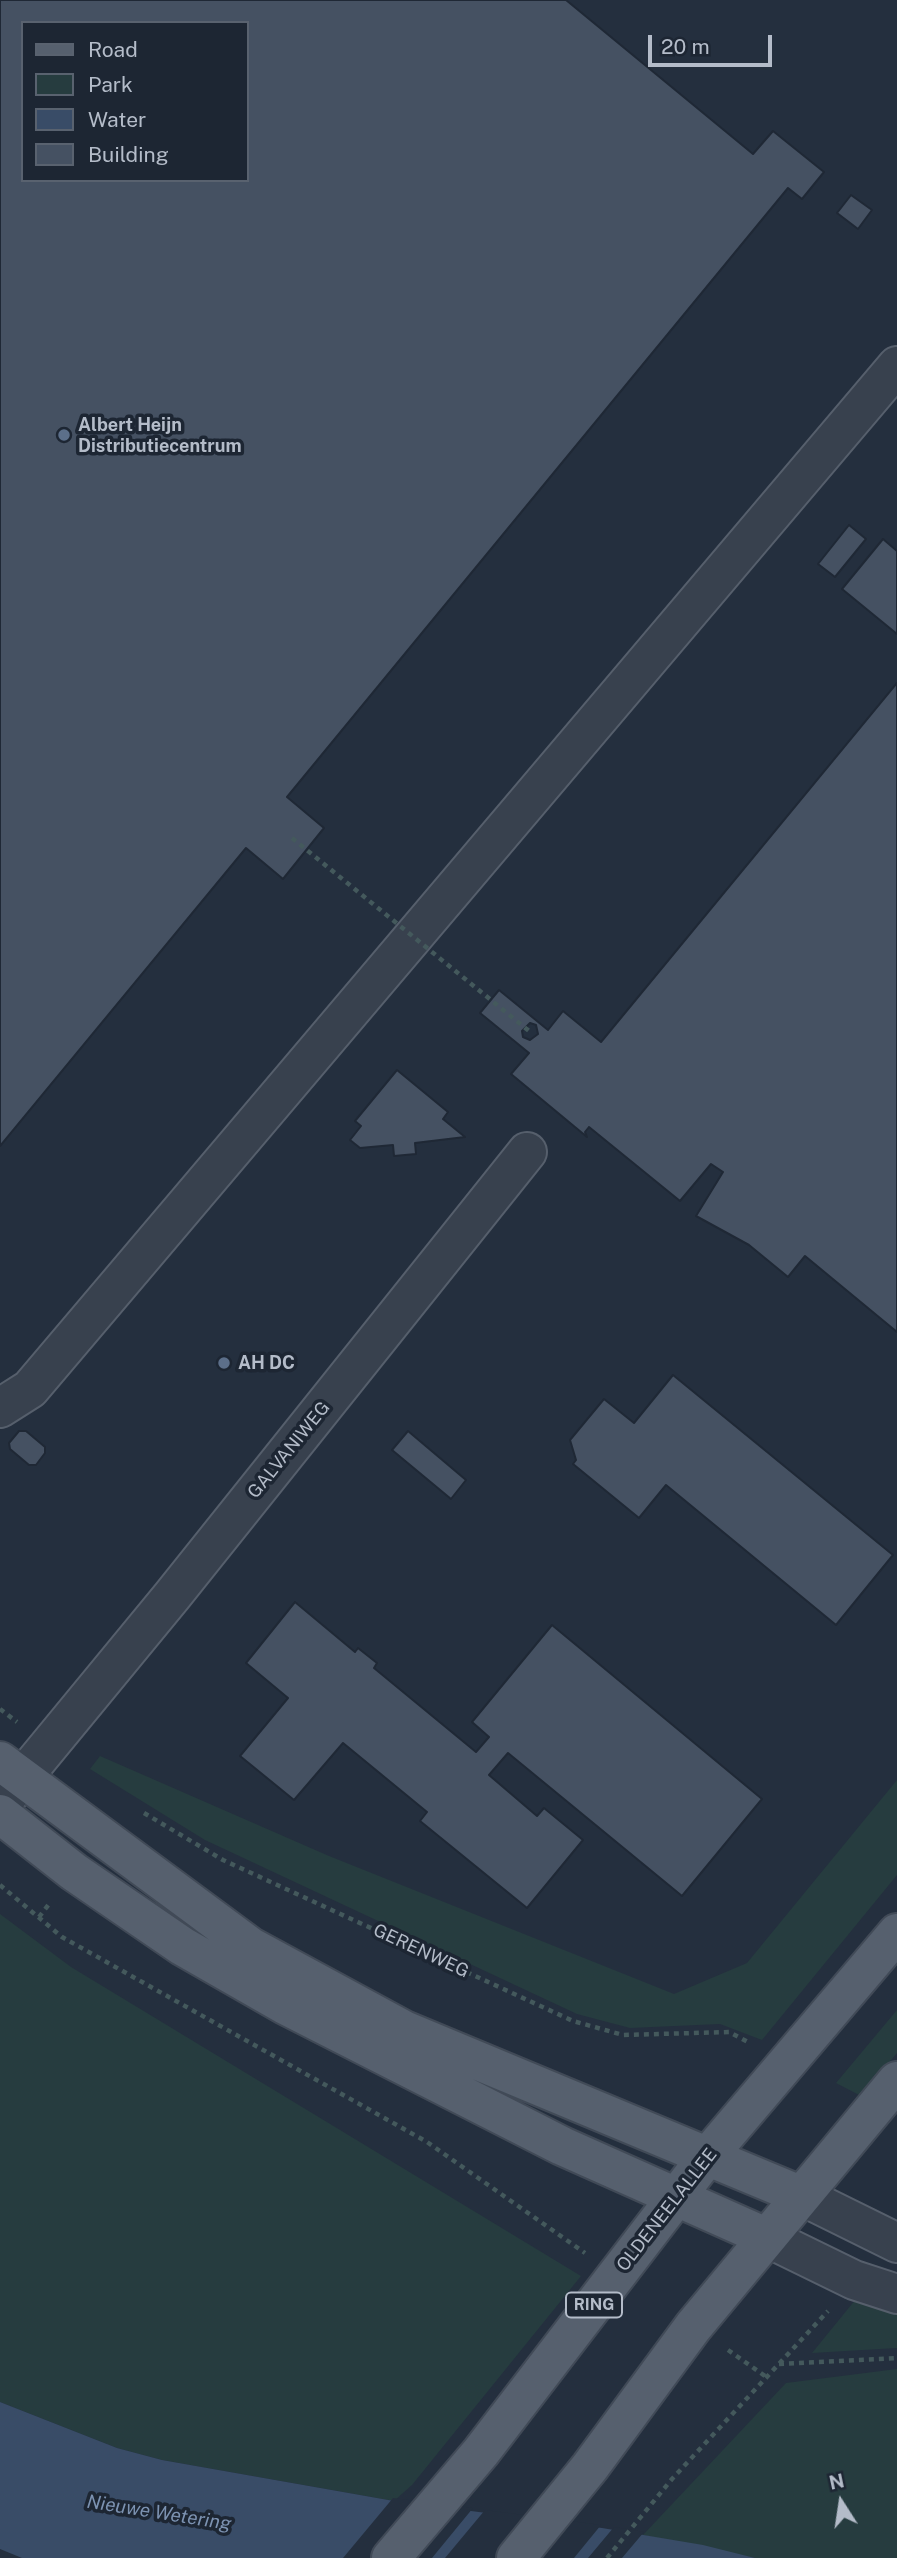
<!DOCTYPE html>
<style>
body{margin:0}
#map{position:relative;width:897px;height:2558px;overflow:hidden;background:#242f3e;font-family:"Public Sans",sans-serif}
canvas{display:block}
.legend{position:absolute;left:21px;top:21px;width:228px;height:161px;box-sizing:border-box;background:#1d2633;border:2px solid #59626f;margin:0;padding:9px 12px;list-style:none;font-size:21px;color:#b4bcc9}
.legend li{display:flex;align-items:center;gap:14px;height:35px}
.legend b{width:35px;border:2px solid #59626f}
.north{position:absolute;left:806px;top:2467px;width:70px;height:70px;-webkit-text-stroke:5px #1d2633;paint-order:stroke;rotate:348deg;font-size:19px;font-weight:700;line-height:28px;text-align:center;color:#b4bcc9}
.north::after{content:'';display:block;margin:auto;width:24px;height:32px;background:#b4bcc9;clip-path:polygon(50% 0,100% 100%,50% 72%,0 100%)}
.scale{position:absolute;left:648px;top:35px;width:124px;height:32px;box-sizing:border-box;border:4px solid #b4bcc9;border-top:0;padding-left:9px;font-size:21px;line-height:24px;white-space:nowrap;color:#b4bcc9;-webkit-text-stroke:5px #1d2633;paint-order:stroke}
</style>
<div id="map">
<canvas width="897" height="2558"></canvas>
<ul class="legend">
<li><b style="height:9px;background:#56606e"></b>Road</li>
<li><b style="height:19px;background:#263c3f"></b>Park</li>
<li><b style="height:19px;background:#394c67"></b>Water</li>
<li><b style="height:19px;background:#455162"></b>Building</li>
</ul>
<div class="north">N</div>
<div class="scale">20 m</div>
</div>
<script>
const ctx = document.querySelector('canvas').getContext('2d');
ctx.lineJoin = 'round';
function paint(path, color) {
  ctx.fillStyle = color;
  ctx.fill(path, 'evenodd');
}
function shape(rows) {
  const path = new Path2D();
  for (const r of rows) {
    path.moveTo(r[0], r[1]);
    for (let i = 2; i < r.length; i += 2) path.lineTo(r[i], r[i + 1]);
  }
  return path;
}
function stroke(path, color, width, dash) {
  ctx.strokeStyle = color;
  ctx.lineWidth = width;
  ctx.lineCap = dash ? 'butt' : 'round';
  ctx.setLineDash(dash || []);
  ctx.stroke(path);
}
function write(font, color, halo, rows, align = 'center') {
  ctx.font = font + ' "Public Sans",sans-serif';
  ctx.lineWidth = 7;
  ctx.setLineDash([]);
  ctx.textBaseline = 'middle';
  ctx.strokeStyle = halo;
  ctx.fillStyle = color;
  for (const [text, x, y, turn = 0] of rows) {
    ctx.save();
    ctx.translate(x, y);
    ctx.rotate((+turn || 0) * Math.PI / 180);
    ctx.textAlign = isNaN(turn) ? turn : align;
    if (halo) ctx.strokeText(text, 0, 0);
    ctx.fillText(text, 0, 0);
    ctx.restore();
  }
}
paint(shape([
 [100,1756,329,1856,674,1994,747,1963,897,1780,897,1875,762,2040,720,2024,630,2028,577,2014,205,1840,90,1769],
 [0,1914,71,1967,581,2276,412,2485,394,2501,162,2460,117,2448,0,2402],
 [897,2010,897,2053,861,2096,836,2083],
 [856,2299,897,2313,897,2348,812,2353],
 [897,2369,897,2558,755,2558,643,2535,786,2383]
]), '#263c3f');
paint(shape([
 [0,2402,117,2448,162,2460,394,2501,602,2528,703,2545,755,2558,22,2558,0,2549]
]), '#394c67');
paint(shape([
 [393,2498,473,2508,432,2558,343,2558],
 [485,2510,601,2525,574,2558,445,2558],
 [614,2527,644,2532,622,2558,588,2558]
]), '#242f3e');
const building = shape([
 [0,0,566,0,753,154,773,131,824,172,802,199,788,188,287,797,324,828,283,879,246,848,0,1146,0,0],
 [23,23,247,23,247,180,23,180,23,23],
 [851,195,872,210,858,229,837,213,851,195],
 [849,525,866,539,835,577,818,564,849,525],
 [883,539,897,551,897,634,842,589,883,539],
 [897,683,897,1332,805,1256,788,1277,749,1245,696,1216,723,1172,711,1164,680,1201,589,1127,585,1132,587,1137,511,1074,529,1053,480,1013,499,990,548,1030,563,1011,601,1042,897,683],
 [530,1023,536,1025,538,1034,530,1040,523,1037,522,1031,530,1023],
 [397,1070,448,1112,443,1119,465,1137,415,1143,416,1154,394,1156,393,1145,360,1148,350,1140,361,1126,355,1121,397,1070],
 [673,1375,893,1555,836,1625,666,1485,639,1518,573,1464,576,1460,570,1440,604,1399,634,1423,673,1375],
 [19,1431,26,1431,45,1447,45,1453,36,1465,29,1465,10,1449,9,1443,19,1431],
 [408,1431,466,1480,451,1499,392,1450,408,1431],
 [295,1602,355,1652,358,1648,377,1663,374,1668,476,1752,489,1737,472,1722,552,1625,762,1799,682,1896,508,1753,489,1775,537,1816,544,1808,583,1840,527,1908,420,1821,427,1812,343,1743,294,1800,240,1756,288,1698,246,1663,295,1602]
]);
paint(building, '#455162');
stroke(building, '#1f2835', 2);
const minor = shape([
 [0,1408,30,1389,897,366],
 [0,1805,172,1596,527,1152],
 [800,2195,897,2243],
 [766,2237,854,2280,897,2294]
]);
const major = shape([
 [0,1761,251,1947,404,2030,800,2195],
 [0,1814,74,1872,182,1946,285,2005,562,2146,766,2237],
 [391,2558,481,2452,707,2157,897,1933],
 [516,2558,590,2467,693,2327,897,2081]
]);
stroke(minor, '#565f6c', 42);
stroke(major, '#414a57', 42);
stroke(shape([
 [0,1709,17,1722],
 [144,1813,223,1860,573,2021,623,2035,729,2032,750,2043],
 [0,1885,62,1937,427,2142,585,2253],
 [39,1917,49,1904],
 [728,2350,765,2376],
 [779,2364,897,2358],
 [607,2558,672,2479,828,2311]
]), '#44595c', 4.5, [5, 5]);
stroke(minor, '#38414e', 38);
stroke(major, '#56606e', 38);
stroke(shape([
 [292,838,529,1031]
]), '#44595c', 4.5, [5, 5]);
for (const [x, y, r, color] of [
 [64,435,7,"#5c6f8a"],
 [224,1363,7,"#5c6f8a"]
]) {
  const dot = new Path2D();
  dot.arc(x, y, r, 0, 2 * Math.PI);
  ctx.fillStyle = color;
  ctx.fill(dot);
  stroke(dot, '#1d2633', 2.5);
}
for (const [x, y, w] of [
 [594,2305,56]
]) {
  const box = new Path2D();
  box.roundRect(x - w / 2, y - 12.5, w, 25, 5);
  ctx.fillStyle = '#1d2633';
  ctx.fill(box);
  stroke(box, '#b4bcc9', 2);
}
write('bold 16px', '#b4bcc9', null, [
 ["RING",594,2305]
]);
write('bold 18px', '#b4bcc9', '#1d2633', [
 ["Albert Heijn",78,425],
 ["Distributiecentrum",78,446],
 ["AH DC",238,1363]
], 'left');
write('18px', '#b4bcc9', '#1d2633', [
 ["GALVANIWEG",289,1450,-51],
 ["GERENWEG",421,1951,25],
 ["OLDENEELALLEE",667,2210,-52]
]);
write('italic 19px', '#7c92b1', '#1d2633', [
 ["Nieuwe Wetering",159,2513,9]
]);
</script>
